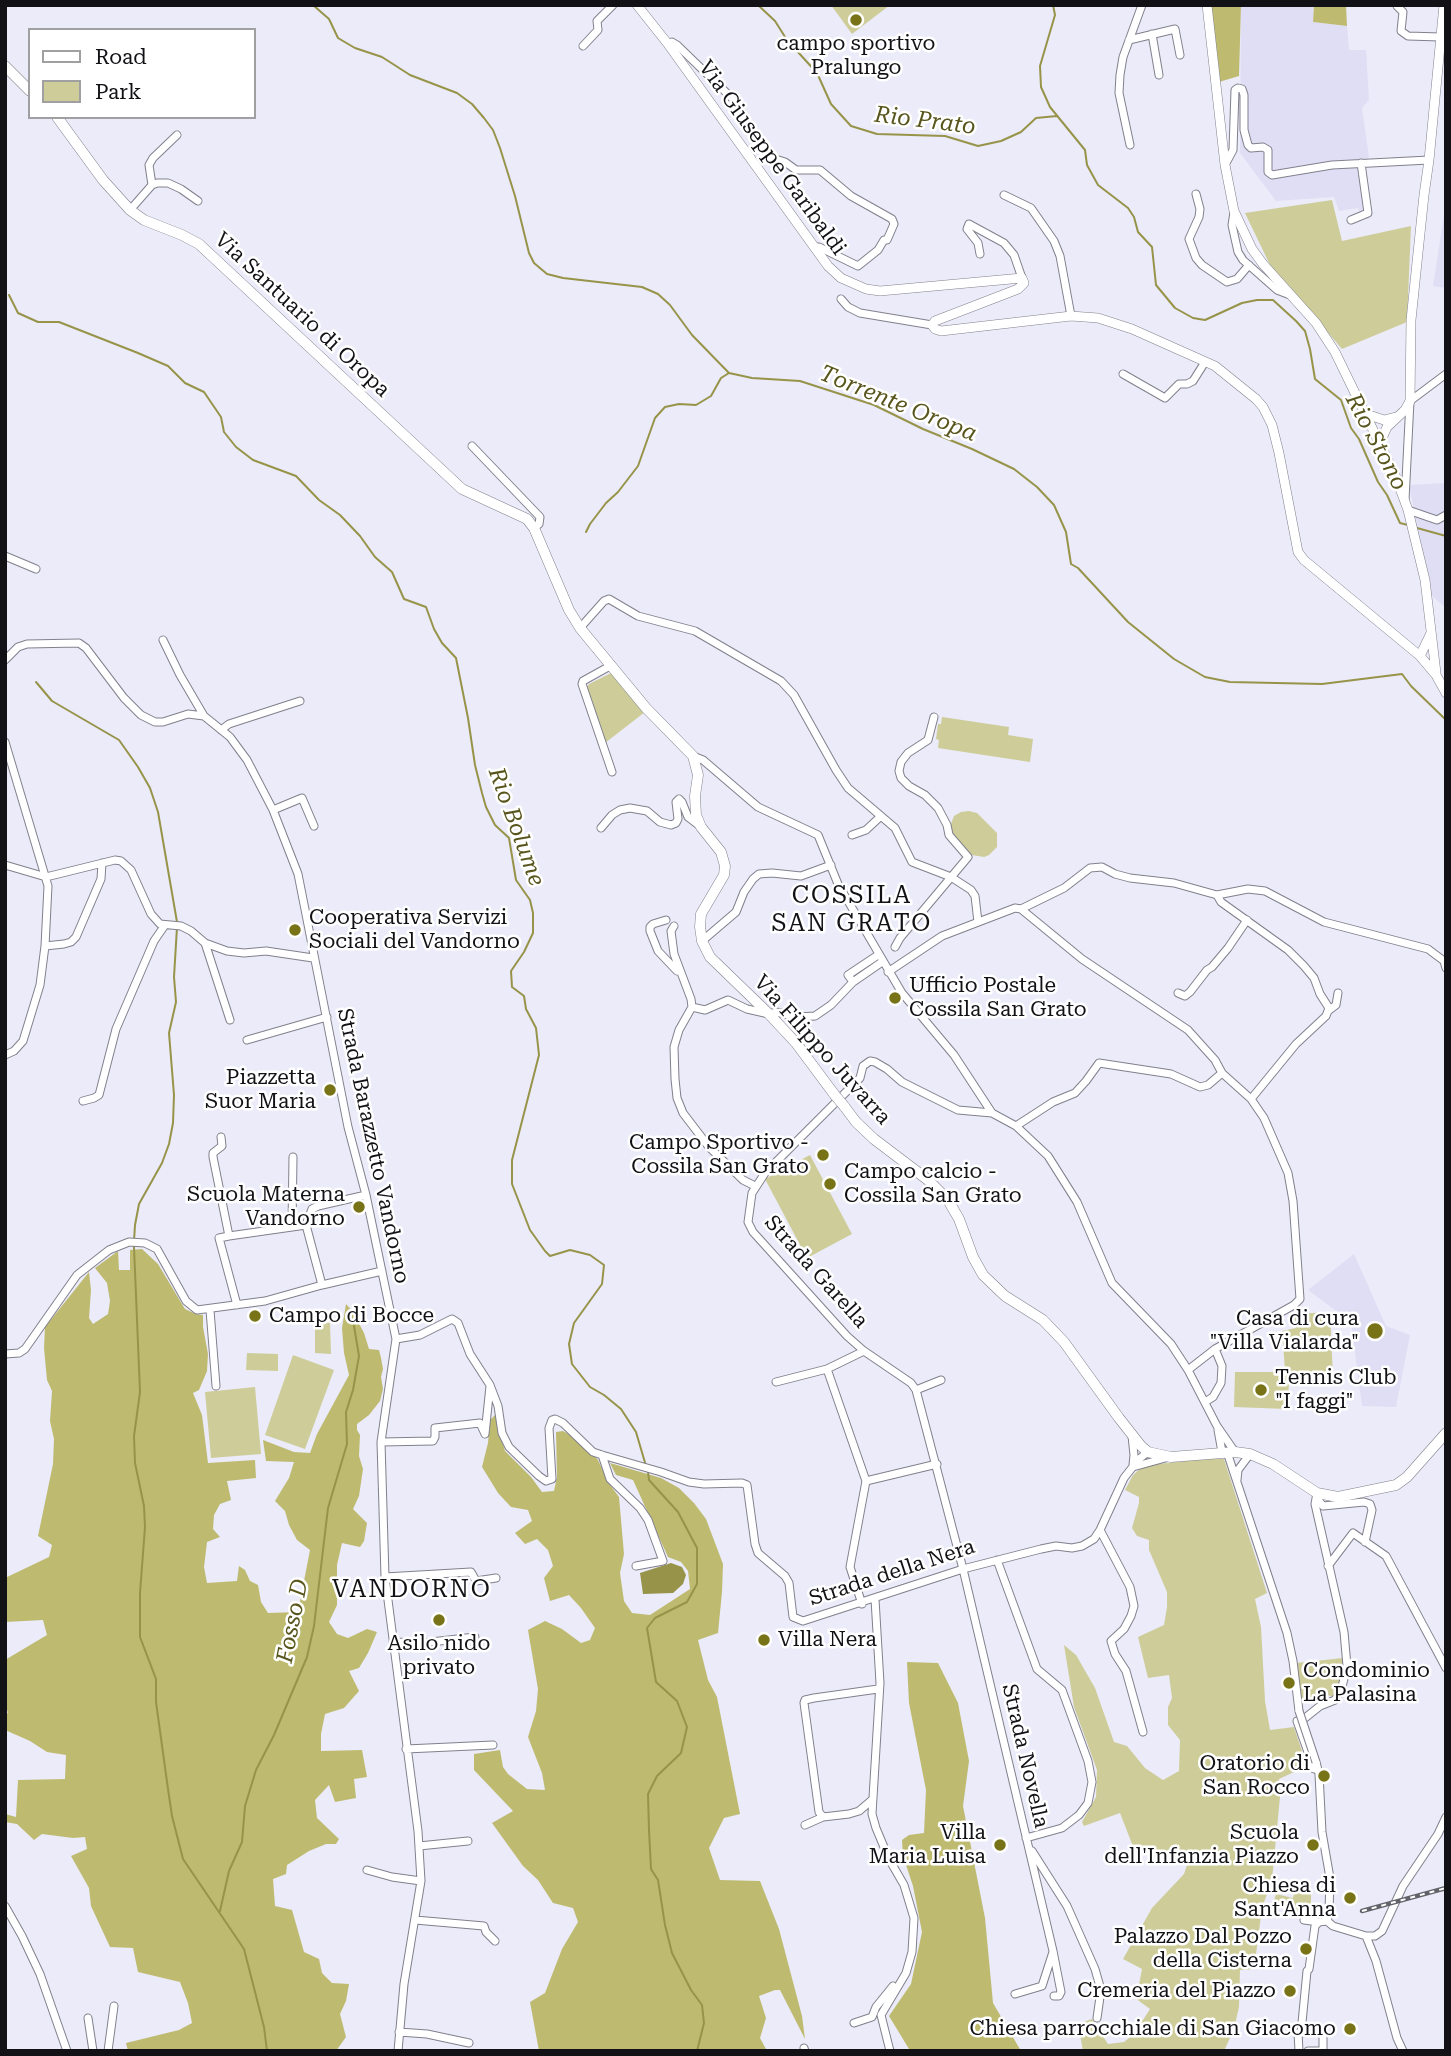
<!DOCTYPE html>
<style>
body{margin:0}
#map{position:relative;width:1451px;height:2056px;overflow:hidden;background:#ebebf9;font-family:"Roboto Serif",serif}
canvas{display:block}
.frame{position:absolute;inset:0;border:7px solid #121116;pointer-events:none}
.legend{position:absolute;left:28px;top:28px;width:228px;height:91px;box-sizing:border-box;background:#fff;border:2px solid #a0a0a2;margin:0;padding:9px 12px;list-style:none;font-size:21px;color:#121116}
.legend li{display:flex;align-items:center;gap:14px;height:35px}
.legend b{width:35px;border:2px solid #a0a0a2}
</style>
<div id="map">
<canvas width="1451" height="2056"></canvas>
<div class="frame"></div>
<ul class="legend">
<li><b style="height:9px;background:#fff"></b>Road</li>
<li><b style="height:19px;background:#cecd99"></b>Park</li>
</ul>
</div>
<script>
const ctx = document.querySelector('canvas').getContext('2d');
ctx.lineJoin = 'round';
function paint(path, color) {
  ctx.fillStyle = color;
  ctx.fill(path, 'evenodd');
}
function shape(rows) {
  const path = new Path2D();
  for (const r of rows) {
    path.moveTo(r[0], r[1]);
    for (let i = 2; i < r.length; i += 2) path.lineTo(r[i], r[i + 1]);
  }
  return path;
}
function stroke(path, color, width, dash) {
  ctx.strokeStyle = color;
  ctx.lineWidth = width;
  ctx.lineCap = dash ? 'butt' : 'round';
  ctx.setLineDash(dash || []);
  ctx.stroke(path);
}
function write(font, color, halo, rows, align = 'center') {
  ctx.font = font + ' "Roboto Serif",serif';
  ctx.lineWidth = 5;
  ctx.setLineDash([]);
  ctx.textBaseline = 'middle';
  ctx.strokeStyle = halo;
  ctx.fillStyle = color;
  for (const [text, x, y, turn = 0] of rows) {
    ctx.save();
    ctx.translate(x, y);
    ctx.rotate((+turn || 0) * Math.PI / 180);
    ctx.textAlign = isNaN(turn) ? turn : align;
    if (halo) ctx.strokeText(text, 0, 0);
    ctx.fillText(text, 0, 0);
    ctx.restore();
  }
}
paint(shape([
 [1241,5,1314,5,1313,22,1347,26,1349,50,1366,50,1369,100,1362,108,1369,157,1362,162,1369,219,1362,218,1358,208,1339,211,1334,197,1276,201,1240,153],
 [1446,202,1446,288,1433,286],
 [1446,483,1446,608,1431,595,1409,485],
 [1354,1254,1386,1326,1410,1335,1396,1407,1362,1406,1351,1322,1308,1290]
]), '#e0def4');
paint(shape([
 [831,5,890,5,852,34],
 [1332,200,1342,241,1411,226,1407,322,1342,349,1270,265,1245,213],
 [611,673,645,712,605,743,586,688,589,684],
 [942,717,1009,727,1008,735,1033,739,1030,762,938,748,939,740,936,739,938,724,941,724],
 [969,811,977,813,997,833,997,847,989,855,984,857,972,855,954,839,951,832,951,824,954,816,961,812],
 [810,1155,852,1234,807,1258,765,1179],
 [1330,1312,1333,1377,1302,1377,1290,1372,1287,1409,1234,1407,1235,1372,1290,1372,1285,1370,1282,1331,1296,1328,1294,1314],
 [315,1321,330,1323,331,1354,315,1353],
 [247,1353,278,1354,278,1371,246,1370],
 [293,1355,334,1370,305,1449,265,1435],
 [255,1387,261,1454,211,1458,205,1392],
 [1213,1458,1224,1459,1267,1593,1255,1599,1261,1627,1265,1701,1270,1730,1294,1727,1307,1766,1279,1779,1280,1797,1272,1880,1262,1908,1254,1969,1240,1970,1239,2007,1234,2029,1224,2051,1083,2051,1078,2024,1092,2019,1108,2044,1124,2042,1134,2034,1150,2009,1135,1998,1139,1985,1142,1969,1123,1959,1152,1908,1184,1874,1187,1865,1183,1860,1165,1855,1134,1849,1120,1813,1084,1826,1082,1822,1096,1797,1097,1770,1074,1707,1064,1645,1076,1655,1095,1688,1114,1742,1127,1746,1145,1768,1163,1780,1179,1771,1180,1740,1168,1725,1168,1707,1172,1698,1169,1675,1148,1678,1138,1637,1164,1625,1167,1607,1167,1592,1149,1550,1149,1540,1137,1536,1132,1528,1139,1503,1139,1497,1125,1490,1133,1475,1140,1469,1149,1465],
 [1343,1658,1341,1681,1333,1697,1328,1695,1300,1703,1296,1663],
 [1294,1893,1311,1894,1311,1912,1304,1911,1304,1913,1290,1911,1291,1905,1274,1901,1276,1894,1293,1898]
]), '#cecd99');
paint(shape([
 [1210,5,1241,5,1239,76,1219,82],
 [1314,5,1346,5,1347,26,1313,22],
 [142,1249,158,1264,185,1309,196,1314,203,1315,203,1327,208,1354,207,1371,199,1390,193,1393,202,1415,208,1463,255,1460,256,1478,227,1481,231,1500,220,1504,214,1515,213,1529,220,1537,207,1542,204,1567,207,1583,237,1581,239,1566,245,1570,250,1581,258,1585,261,1602,268,1613,298,1612,310,1550,297,1540,289,1525,285,1511,275,1501,289,1478,294,1462,266,1461,263,1440,294,1452,310,1453,317,1434,349,1375,344,1353,342,1328,346,1304,353,1312,364,1333,369,1349,379,1350,381,1358,383,1369,381,1377,383,1389,380,1401,369,1415,357,1424,357,1430,360,1435,359,1456,363,1469,359,1496,353,1509,367,1523,364,1541,360,1547,342,1543,337,1565,337,1605,329,1622,337,1634,348,1638,367,1629,377,1632,368,1653,359,1668,349,1671,359,1691,344,1708,325,1714,321,1734,321,1751,362,1750,367,1777,354,1779,356,1798,335,1802,329,1785,315,1800,317,1818,339,1839,336,1844,326,1844,309,1851,287,1865,286,1874,273,1879,275,1906,292,1910,304,1952,319,1959,322,1973,332,1983,349,1984,346,2001,340,2014,346,2037,336,2051,128,2051,126,2043,179,2030,192,2023,188,2003,180,1982,138,1972,133,1948,110,1947,91,1906,89,1888,71,1856,87,1849,85,1837,73,1838,42,1834,34,1840,17,1824,5,1822,5,1814,16,1817,18,1780,65,1779,66,1755,47,1752,30,1741,5,1730,5,1714,8,1713,5,1703,5,1660,47,1635,43,1620,5,1622,5,1578,49,1557,52,1545,38,1536,53,1464,54,1439,50,1421,52,1391,47,1380,44,1348,45,1327,89,1272,91,1290,89,1318,93,1324,108,1314,110,1301,107,1283,95,1268,118,1251,119,1270,130,1270,130,1250],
 [495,1415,505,1451,531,1477,542,1492,554,1491,557,1477,556,1432,563,1431,583,1442,598,1460,608,1482,619,1497,624,1554,620,1573,624,1601,632,1613,650,1615,690,1589,688,1571,681,1562,668,1557,633,1480,616,1475,610,1463,661,1478,679,1488,694,1503,706,1519,723,1564,722,1592,718,1633,698,1640,708,1680,717,1697,740,1814,724,1818,709,1848,720,1880,760,1881,779,1929,802,2016,805,2039,780,1990,775,1990,759,1996,766,2018,760,2038,767,2051,539,2051,530,2002,545,1993,562,1949,578,1922,573,1908,553,1903,538,1880,523,1866,492,1823,513,1811,474,1770,474,1754,500,1750,503,1767,508,1774,527,1789,545,1790,542,1773,528,1737,536,1711,538,1689,528,1630,545,1621,562,1629,581,1643,590,1640,595,1628,581,1608,569,1595,550,1601,544,1578,553,1566,548,1550,537,1539,525,1544,515,1533,532,1521,528,1510,511,1507,498,1493,482,1467,488,1443,490,1420],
 [907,1662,938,1663,958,1703,969,1761,963,1806,985,1918,993,2003,1021,2051,914,2051,909,2049,889,2016,911,1984,922,1932,913,1886,903,1856,902,1840,909,1835,924,1833,926,1790,909,1703]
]), '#bebb70');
paint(shape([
 [671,1563,682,1567,686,1575,683,1584,673,1593,643,1594,640,1573]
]), '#97944a');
stroke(shape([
 [313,5,329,19,338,38,343,41,355,48,382,57,410,75,457,93,472,104,484,118,493,130,500,148,515,196,529,253,534,263,547,274,563,278,642,287,658,294,670,305,692,335,729,373,752,378,800,381,874,405,923,429,972,449,1014,469,1037,487,1054,505,1066,532,1071,564,1078,568,1128,622,1174,659,1205,677,1230,682,1322,684,1402,674,1411,686,1446,720],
 [758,5,775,21,787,40,817,73,831,104,851,126,877,134,945,136,978,146,1001,141,1021,132,1036,118,1057,116],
 [1053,5,1055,15,1040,66,1041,87,1050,107,1085,150,1087,165,1098,185,1128,208,1134,217,1138,232,1152,247,1156,285,1175,308,1193,318,1205,320,1242,303,1257,300,1273,300,1296,321,1305,331,1310,349,1315,379,1341,400,1351,428,1359,439,1378,482,1387,495,1400,523,1408,525],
 [9,295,18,313,38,322,59,322,138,353,168,366,185,383,204,392,221,417,224,432,236,447,253,460,296,476,319,500,340,515,360,536,375,557,392,572,404,599,426,607,434,629,442,643,456,658,468,718,475,765,482,793,486,807,495,825,509,838,516,880,530,900,533,913,533,933,524,952,511,971,512,987,524,996,526,1009,536,1028,539,1055,512,1160,512,1184,530,1230,545,1251,550,1256,570,1250,590,1255,604,1265,602,1284,574,1323,569,1344,572,1364,590,1387,604,1395,621,1409,636,1432,646,1466],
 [1417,528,1446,536],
 [586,532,590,524,606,503,618,492,638,466,655,418,665,407,679,404,696,405,711,396,721,378,729,373],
 [36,682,52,701,119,740,138,767,150,788,158,812,177,922],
 [134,1241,135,1225,139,1204,162,1163,169,1144,173,1123,174,1095,169,1033,176,1002,174,977,177,927],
 [134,1247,140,1392,134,1436,135,1463,144,1506,145,1527,140,1593,140,1637,156,1679,156,1702,168,1789,172,1816,183,1859,244,1949,264,2027,267,2051],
 [648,1472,649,1480,678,1512,697,1548,697,1584,687,1602,655,1618,647,1628,656,1682,677,1701,687,1727,681,1753,657,1776,648,1794,649,1830,651,1869,658,1880,665,1925,672,1953,691,1990,702,2005,704,2023,697,2051],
 [220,1911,229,1871,242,1842,245,1806,256,1770,274,1735,307,1657,314,1626,328,1508,347,1444,346,1412,353,1390,359,1356,354,1326]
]), '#97944a', 2);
const minor = shape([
 [1397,6,1403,12,1401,31,1408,36,1440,37],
 [1152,34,1159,75],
 [1129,40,1175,29,1180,55],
 [668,44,672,42,677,45,737,103,753,133,769,157,785,162,796,170,820,170,851,196,892,219,894,224,887,240,884,240,878,250,858,266,819,247,814,247],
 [583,46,598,30,597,21,613,5],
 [1130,145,1119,93,1120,75,1123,57,1142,5],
 [1225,165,1233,150,1235,90,1238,88,1242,89,1244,95,1244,130,1248,145,1251,148,1263,147,1268,150,1268,172,1272,175,1332,165,1429,160],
 [152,185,149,165,153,158,177,135],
 [1196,194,1200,209,1199,217,1189,239,1196,258,1202,265,1227,282,1237,279,1249,265],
 [1004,195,1031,208,1054,241,1060,256,1071,316],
 [130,210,152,185,157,183,168,183,181,189,198,201],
 [1234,212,1232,225,1238,252,1243,260,1277,290,1290,295],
 [1351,220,1368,213,1361,163],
 [980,254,978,243,967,229,969,224,1004,243,1014,255,1022,278],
 [841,299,848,307,860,313,932,325],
 [1123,374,1165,398,1179,384,1187,384,1193,381,1205,362],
 [472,446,540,517,539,524,534,528],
 [1405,500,1410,401,1446,374],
 [1408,510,1437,520,1446,515],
 [5,556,36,569],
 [580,628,604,601,609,599,638,616,695,631,781,681,794,695,836,770,848,788,895,828,912,862,951,877,971,890,975,896,978,922],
 [163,640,180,675,204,716],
 [5,660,18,647,27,644,79,643,86,648,124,698,141,715,155,722,163,722,188,714,204,716,230,737,247,760,273,810,298,874,348,1127,366,1195,396,1339,381,1442,385,1577,418,1831,421,1881,404,1984,398,2051],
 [610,666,583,681,582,684,612,772],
 [221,730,229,724,300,701],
 [5,742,48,886,45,946,40,985,23,1041,14,1051,5,1055],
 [693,756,703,760,758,807,818,835,838,884,902,993,954,1055,992,1113,1016,1126,1048,1156,1077,1202,1112,1283,1171,1344,1188,1370,1217,1426,1235,1452],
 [273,810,302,798,314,826],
 [601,828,612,815,620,810,630,808,647,811,660,822,671,825,676,823,678,819,676,802,679,799,682,802,688,817,701,827],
 [852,835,866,830,881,816],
 [5,865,46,877,115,860,121,861,131,870,151,914,160,924,181,926,191,931,205,943,227,951,244,953,266,951,313,958],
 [1217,895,1221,902,1288,950,1304,966,1314,978,1320,994,1329,1008,1326,1016,1296,1044,1251,1099],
 [1021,909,1082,959,1188,1030,1215,1060,1222,1073,1251,1099,1264,1118,1288,1173,1293,1201,1300,1299,1294,1305,1215,1349,1188,1370],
 [666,920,653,924,650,927,650,931,658,951,677,971],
 [674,926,671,931,674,954,691,999,692,1007],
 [702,941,736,912,744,892,753,879,759,874,772,873,801,876,831,865],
 [205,943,230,1020],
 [45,946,64,944,71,942,76,937,101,879,102,863],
 [895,947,900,938,968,857,949,835,947,825,938,808,925,795,909,786,901,778,899,771,901,762,908,753,928,740,934,717],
 [878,955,848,975,853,982,882,962],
 [888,972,942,936,1015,908,1021,909,1064,888,1090,868,1102,867,1115,874,1130,878,1174,883,1217,895,1248,889,1265,891,1324,922,1428,949,1444,961,1446,968],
 [1178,993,1185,996,1190,992,1207,970,1212,967,1228,948,1247,920],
 [1328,1011,1336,1005,1338,993],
 [247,1040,327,1017],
 [83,1101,94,1098,99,1095,116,1029,154,941,165,925],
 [992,1113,958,1110,902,1082,887,1069,875,1062,870,1061,863,1066,860,1078,765,1173,752,1193,748,1222,753,1232,847,1336,864,1351,911,1383,916,1390,963,1569,1053,1951,1061,1992,1059,1996,1054,1996],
 [1016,1126,1053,1102,1075,1093,1086,1081,1099,1063,1171,1074,1200,1087,1208,1085,1222,1073],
 [221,1137,222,1146,213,1153,213,1157,229,1236,219,1238,237,1305],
 [755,1186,743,1180,709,1147,683,1113,677,1098,675,1079,674,1047,679,1030,692,1007,705,1010,728,1000,747,1009,769,1014,776,1012,798,1017,815,1016,831,1005,853,982],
 [306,1225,322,1285],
 [292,1227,293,1157],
 [229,1236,306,1225,312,1209,318,1206,366,1195],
 [210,1310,216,1386],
 [396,1339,420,1335,452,1319,458,1323,470,1354,490,1385,498,1406,502,1433,509,1447,539,1476,546,1481,552,1479,549,1428,552,1420,555,1419,563,1423,593,1452,602,1455,661,1472,689,1482,704,1484,742,1483,747,1485,755,1544,758,1553,785,1576,789,1583,793,1617,803,1621,963,1569,1041,1549,1056,1546,1072,1548,1082,1546,1094,1539,1100,1530,1124,1478,1139,1459,1148,1452],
 [5,1354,19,1353,25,1349,77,1275,109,1250,129,1242,145,1243,157,1249,186,1301,197,1310,265,1301,322,1285,382,1271],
 [827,1369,866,1481,850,1567,862,1604],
 [776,1382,827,1369,864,1351],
 [916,1390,941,1380],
 [1205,1402,1213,1397,1221,1383,1222,1366,1215,1349],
 [1218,1430,1222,1452],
 [1132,1436,1134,1455,1133,1465],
 [381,1442,433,1441,435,1437,435,1428,480,1423,485,1434,490,1386],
 [1227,1452,1287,1633,1293,1661,1299,1711],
 [602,1455,610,1479,640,1508,648,1520,663,1561,636,1566],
 [1133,1467,1169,1457],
 [1237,1480,1238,1470,1250,1454],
 [866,1481,937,1464],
 [1317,1494,1319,1501,1323,1506,1364,1502,1370,1504,1372,1510,1365,1542],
 [1100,1530,1130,1587,1134,1606,1131,1616,1124,1629,1111,1641,1115,1654,1126,1671,1143,1732],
 [997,1560,1037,1669,1062,1690,1088,1761,1092,1782,1088,1803,1079,1815,1062,1828,1026,1838],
 [1328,1566,1353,1533,1386,1556,1446,1668],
 [385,1577,471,1572,476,1581,496,1578],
 [875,1599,880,1683,872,1814,876,1828,889,1859,904,1885,914,1918,912,1952,906,1973,881,2015,890,2051],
 [393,1642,422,1643,475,1637],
 [1305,1718,1320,1706,1335,1700,1341,1691,1347,1666,1344,1632,1315,1504,1317,1493],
 [1299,1721,1297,1721,1314,1769],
 [406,1749,493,1745],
 [872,1800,859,1811,849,1814,823,1817,819,1812,804,1703,805,1700,814,1698,878,1689],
 [805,1825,823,1817],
 [419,1846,468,1841],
 [1032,1851,1067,1906,1095,1969,1101,1990,1097,2018],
 [367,1870,392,1877,421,1881],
 [5,1906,22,1936,40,1974,67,2051],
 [415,1920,484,1926,486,1932,495,1941],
 [1304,1920,1319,1922],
 [1327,1921,1333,1926,1366,1936,1375,1936,1382,1931,1403,1886,1438,1834,1446,1817],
 [1366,1936,1376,1961,1397,2038,1403,2051],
 [1015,1994,1042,1986,1053,1952],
 [88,2018,93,2051],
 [854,2023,872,2017,876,2007,893,1986],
 [399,2032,427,2034,469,2043],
 [1301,2033,1323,2031,1323,2050],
 [804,2048,805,2051],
 [108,2051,114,2006],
 [1299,2051,1298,2033,1301,2033,1307,1971,1309,1969,1315,1926,1319,1922,1327,1921,1329,1913,1330,1878,1322,1832,1319,1774,1316,1762],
 [1308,2051,1323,2051]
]);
const tertiary = shape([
 [637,5,668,44,828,266,841,278,866,289,880,291,1022,278,1024,283,1018,289,935,321,932,325,935,329,941,331,1071,316,1098,318,1132,329,1215,366,1256,399,1263,407,1272,425,1279,453,1298,552,1304,560,1420,656,1436,675,1446,693],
 [1207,5,1225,165,1234,211,1252,249,1263,264,1316,323,1335,352,1395,475,1408,510,1425,580,1436,673],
 [1366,414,1384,420,1396,417],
 [1382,447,1383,436,1387,427,1405,410,1410,401,1411,320,1424,195,1429,160,1444,5],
 [1420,656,1431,633]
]);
const secondary = shape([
 [5,66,30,91],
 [57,117,103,180,130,210,144,220,182,235,199,244,462,489,527,519,534,528,569,610,580,628,646,708,693,756,698,775,695,796,696,815,701,827,721,852,725,866,724,875,701,914,700,927,702,941,710,957,769,1014,796,1043,834,1094],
 [844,1106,856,1122,874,1139,928,1180,948,1200,959,1219,973,1257,983,1275,1005,1296,1043,1320,1064,1342,1119,1418,1141,1446,1148,1452,1171,1457,1235,1452,1250,1454,1273,1464,1317,1493,1338,1497,1396,1485,1407,1477,1446,1433]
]);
stroke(minor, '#81808d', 9);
stroke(tertiary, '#81808d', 10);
stroke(secondary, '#81808d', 11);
stroke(minor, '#fff', 7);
stroke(tertiary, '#fff', 9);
stroke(secondary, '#fff', 10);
const rail = shape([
 [1362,1911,1446,1888]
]);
stroke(rail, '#62626a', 4.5);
stroke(rail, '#fff', 2, [5]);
const minorBridge = shape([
 [1299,1711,1316,1762]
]);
const secondaryBridge = shape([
 [834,1094,844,1106]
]);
stroke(minorBridge, '#81808d', 9, []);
stroke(secondaryBridge, '#81808d', 11, []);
stroke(minorBridge, '#fff', 7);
stroke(secondaryBridge, '#fff', 10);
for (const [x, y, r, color] of [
 [856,20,7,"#787317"],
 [295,930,7,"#787317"],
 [895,998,7,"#787317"],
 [330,1090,7,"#787317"],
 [823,1155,7,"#787317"],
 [830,1184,7,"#787317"],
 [359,1207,7,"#787317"],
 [255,1316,7,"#787317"],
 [1375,1331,9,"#787317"],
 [1261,1390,7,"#787317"],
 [439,1620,7,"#787317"],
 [764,1640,7,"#787317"],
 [1289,1683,7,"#787317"],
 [1324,1776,7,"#787317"],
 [1000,1845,7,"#787317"],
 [1313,1845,7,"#787317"],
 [1350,1898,7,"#787317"],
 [1306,1949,7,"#787317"],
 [1290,1991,7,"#787317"],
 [1350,2029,7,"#787317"]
]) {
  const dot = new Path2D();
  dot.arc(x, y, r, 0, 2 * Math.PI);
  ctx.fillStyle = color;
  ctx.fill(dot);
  stroke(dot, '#fff', 2.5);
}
write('21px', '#121116', '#fff', [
 ["campo sportivo",856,44,"center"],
 ["Pralungo",856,68,"center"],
 ["Cooperativa Servizi",309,918,"left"],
 ["Sociali del Vandorno",309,942,"left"],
 ["Ufficio Postale",909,986,"left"],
 ["Cossila San Grato",909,1010,"left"],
 ["Piazzetta",316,1078],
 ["Suor Maria",316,1102],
 ["Campo Sportivo -",809,1143],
 ["Cossila San Grato",809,1167],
 ["Campo calcio -",844,1172,"left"],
 ["Cossila San Grato",844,1196,"left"],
 ["Scuola Materna",345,1195],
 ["Vandorno",345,1219],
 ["Campo di Bocce",269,1316,"left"],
 ["Casa di cura",1359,1319],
 ["\"Villa Vialarda\"",1359,1343],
 ["Tennis Club",1275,1378,"left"],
 ["\"I faggi\"",1275,1402,"left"],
 ["Villa Nera",778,1640,"left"],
 ["Asilo nido",439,1644,"center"],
 ["privato",439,1668,"center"],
 ["Condominio",1303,1671,"left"],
 ["La Palasina",1303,1695,"left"],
 ["Oratorio di",1310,1764],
 ["San Rocco",1310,1788],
 ["Villa",986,1833],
 ["Maria Luisa",986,1857],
 ["Scuola",1299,1833],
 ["dell'Infanzia Piazzo",1299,1857],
 ["Chiesa di",1336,1886],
 ["Sant'Anna",1336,1910],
 ["Palazzo Dal Pozzo",1292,1937],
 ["della Cisterna",1292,1961],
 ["Cremeria del Piazzo",1276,1991],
 ["Chiesa parrocchiale di San Giacomo",1336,2029]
], 'right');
write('21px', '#121116', '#fff', [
 ["Via Giuseppe Garibaldi",772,158,54],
 ["Via Santuario di Oropa",302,315,43],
 ["Via Filippo Juvarra",822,1050,48],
 ["Strada Barazzetto Vandorno",373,1146,78],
 ["Strada Garella",816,1272,48],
 ["Strada della Nera",892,1573,-18],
 ["Strada Novella",1025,1756,77]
]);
write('italic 23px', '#58551d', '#fff', [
 ["Rio Prato",925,121,7],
 ["Torrente Oropa",898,404,22],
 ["Rio Stono",1376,442,62],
 ["Rio Bolume",516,827,70],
 ["Fosso D",293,1621,-79]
]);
ctx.letterSpacing = '2px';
write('24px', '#121116', '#fff', [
 ["COSSILA",852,896],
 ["SAN GRATO",852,924],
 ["VANDORNO",412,1590]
]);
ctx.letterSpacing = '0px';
</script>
